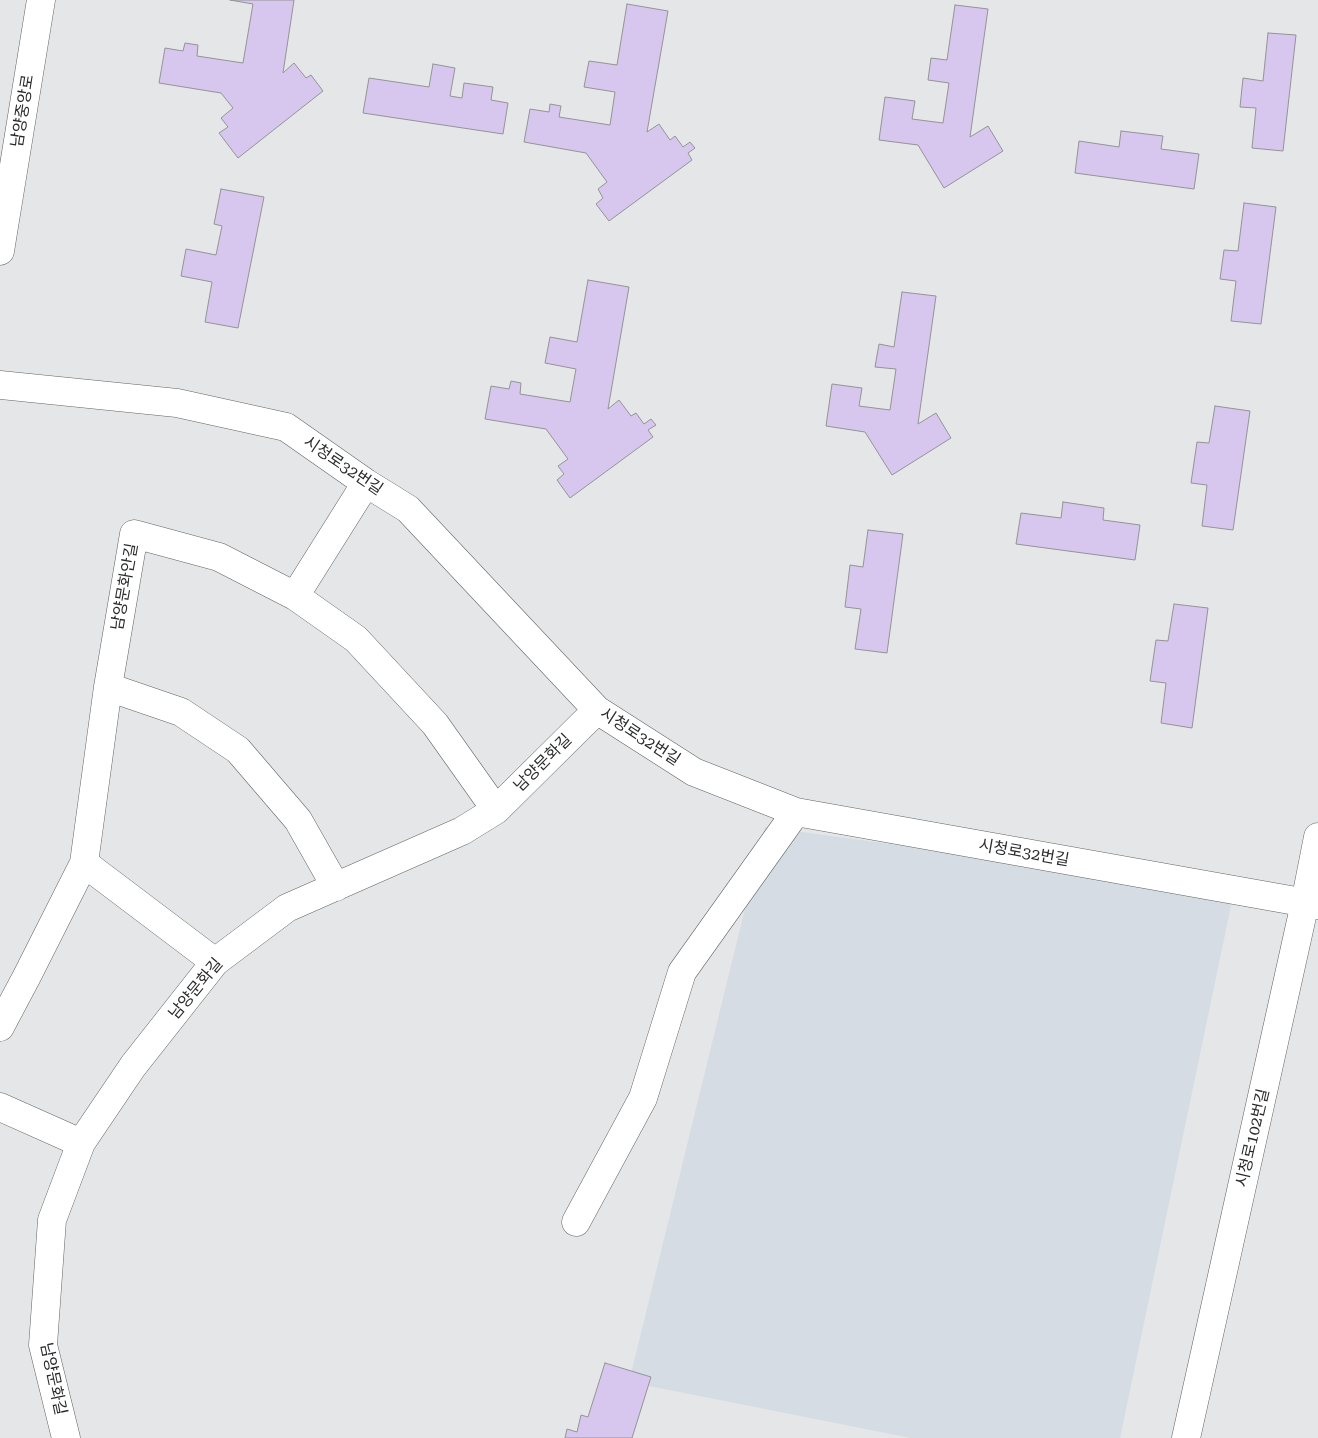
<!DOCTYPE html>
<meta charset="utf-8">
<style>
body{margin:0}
canvas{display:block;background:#e4e6e8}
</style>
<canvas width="1318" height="1438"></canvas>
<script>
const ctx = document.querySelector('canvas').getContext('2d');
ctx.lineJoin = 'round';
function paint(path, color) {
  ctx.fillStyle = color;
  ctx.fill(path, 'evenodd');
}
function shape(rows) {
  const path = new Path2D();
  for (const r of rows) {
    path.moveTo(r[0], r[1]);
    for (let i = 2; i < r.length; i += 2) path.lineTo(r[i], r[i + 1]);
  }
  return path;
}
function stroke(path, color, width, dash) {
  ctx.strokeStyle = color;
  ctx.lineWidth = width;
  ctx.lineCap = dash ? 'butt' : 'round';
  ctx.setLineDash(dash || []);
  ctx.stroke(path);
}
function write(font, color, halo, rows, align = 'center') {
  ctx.font = font + ' "Roboto Serif","Noto Sans KR",serif';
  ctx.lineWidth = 5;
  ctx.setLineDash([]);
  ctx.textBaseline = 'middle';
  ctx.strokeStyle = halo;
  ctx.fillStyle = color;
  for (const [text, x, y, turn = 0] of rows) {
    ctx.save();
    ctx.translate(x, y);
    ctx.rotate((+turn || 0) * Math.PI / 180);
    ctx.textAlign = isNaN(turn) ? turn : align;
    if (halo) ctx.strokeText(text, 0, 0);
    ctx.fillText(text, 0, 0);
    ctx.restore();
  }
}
paint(shape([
 [765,827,1234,891,1120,1438,911,1438,629,1382]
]), '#d5dce4');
const building = shape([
 [230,0,294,0,283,73,294,63,306,78,311,75,323,91,238,158,219,133,228,127,221,118,233,108,221,93,159,83,165,48,183,51,185,43,198,45,197,56,243,63,253,4,230,0],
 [627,4,668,11,647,132,659,124,670,140,675,136,683,147,690,142,695,148,688,153,692,160,609,221,596,204,603,198,598,189,607,182,586,153,524,142,530,109,549,112,550,104,561,106,559,117,610,125,615,92,584,87,589,61,617,65,627,4],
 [955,5,988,9,970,137,988,126,1003,151,944,188,918,145,879,140,885,97,915,101,912,119,943,123,949,83,928,80,931,58,947,60,955,5],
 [1268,33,1296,35,1283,151,1252,148,1256,108,1240,107,1243,78,1263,81,1268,33],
 [433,64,455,68,450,96,462,98,464,83,493,87,491,100,508,103,503,134,363,113,369,78,429,87,433,64],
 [1121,131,1163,136,1161,149,1199,154,1194,189,1075,173,1079,141,1119,147,1121,131],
 [221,189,264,197,238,328,205,322,212,282,181,276,186,249,216,255,222,226,214,224,221,189],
 [1244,203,1276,207,1261,324,1231,321,1236,281,1220,279,1224,250,1238,251,1244,203],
 [588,280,629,287,608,409,619,400,631,416,636,413,644,424,651,419,656,425,648,430,653,437,570,498,557,480,564,474,558,466,568,459,546,429,485,419,491,386,509,389,511,381,521,383,520,394,570,402,576,369,545,363,550,337,577,342,588,280],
 [902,292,936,296,918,424,936,413,951,438,892,475,865,432,826,426,832,384,862,388,859,406,890,410,896,369,875,367,879,344,894,347,902,292],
 [1215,406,1250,411,1233,530,1202,526,1207,485,1191,483,1197,442,1209,443,1215,406],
 [1063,502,1104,508,1103,520,1140,525,1135,560,1016,544,1021,513,1061,518,1063,502],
 [868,530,903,534,887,653,855,649,861,609,845,607,850,565,863,567,868,530],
 [1174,604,1208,608,1192,728,1161,723,1166,683,1150,681,1156,640,1168,641,1174,604],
 [605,1363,651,1377,632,1438,565,1438,567,1429,577,1432,581,1415,588,1417,605,1363]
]);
paint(building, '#d7c7ee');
stroke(building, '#949395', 1);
const minor = shape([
 [0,251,41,0],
 [0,385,177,403,286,427,366,483,408,509,597,710,694,772,796,812,1318,905],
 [295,596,366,483],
 [108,687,181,712,238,750,298,820,336,887],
 [84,863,215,962],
 [0,1027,27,976,84,863,108,687,134,534,219,557,295,596,356,639,435,724,496,810],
 [0,1107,81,1143],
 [576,1222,643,1098,682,972,796,812],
 [66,1438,43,1345,52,1220,81,1143,133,1066,215,962,287,908,462,831,496,810,597,710],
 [1186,1438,1305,903,1318,837]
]);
stroke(minor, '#626365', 29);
stroke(minor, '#fff', 28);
write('16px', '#2a2b2c', '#fff', [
 ["남양중앙로",23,111,-81],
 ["시청로32번길",343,466,34],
 ["남양문화안길",125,587,-80],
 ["시청로32번길",640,737,33],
 ["남양문화길",543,763,-45],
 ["시청로32번길",1024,853,10],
 ["남양문화길",196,989,-50],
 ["시청로102번길",1253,1138,-77],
 ["남양문화길",53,1379,78]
]);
</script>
